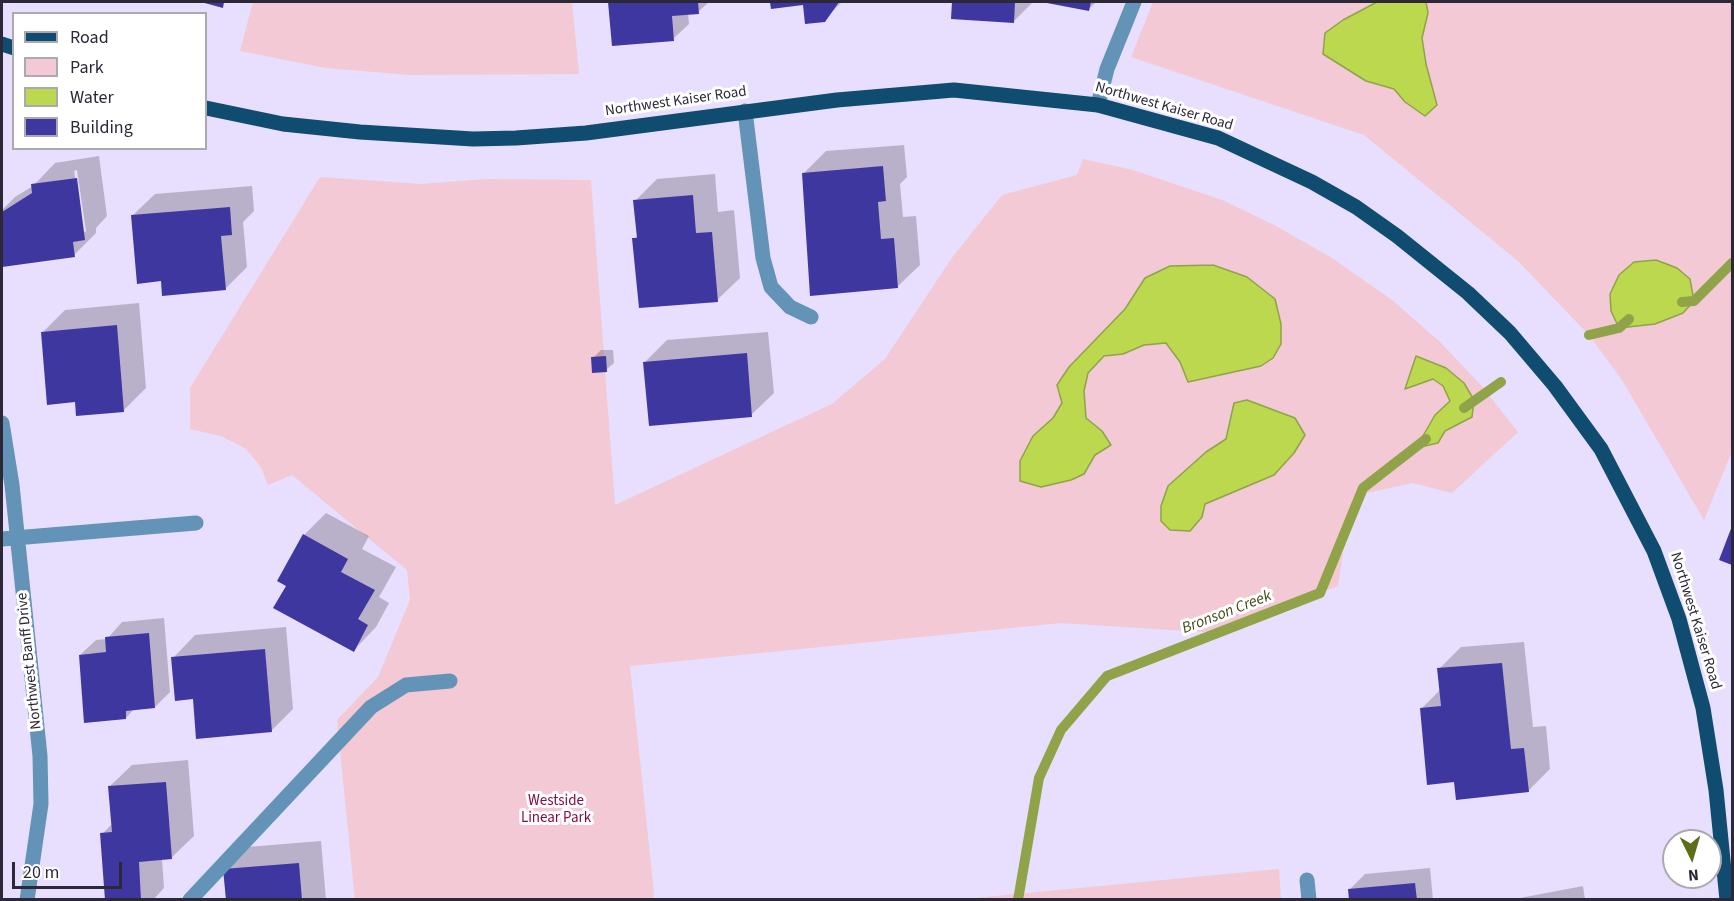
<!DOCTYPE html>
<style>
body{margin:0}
#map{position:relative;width:1734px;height:901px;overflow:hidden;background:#e8defd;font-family:"Source Sans 3",sans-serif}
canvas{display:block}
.frame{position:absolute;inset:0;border:3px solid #2d2837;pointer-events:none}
.legend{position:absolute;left:12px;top:12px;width:195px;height:138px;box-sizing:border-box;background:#fff;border:2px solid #aba9af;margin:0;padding:8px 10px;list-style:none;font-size:18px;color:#2d2837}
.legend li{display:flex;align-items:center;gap:12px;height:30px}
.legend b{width:30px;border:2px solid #aba9af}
.north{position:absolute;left:1662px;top:829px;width:60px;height:60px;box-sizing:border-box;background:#fff;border:2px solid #aba9af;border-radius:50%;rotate:175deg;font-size:16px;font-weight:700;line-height:24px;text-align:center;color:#2d2837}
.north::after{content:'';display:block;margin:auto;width:21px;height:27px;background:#5d6e19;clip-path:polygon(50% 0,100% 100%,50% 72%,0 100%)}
.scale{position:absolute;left:12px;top:862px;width:110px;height:27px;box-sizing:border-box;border:3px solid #2d2837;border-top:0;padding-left:8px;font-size:18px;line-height:21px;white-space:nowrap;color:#2d2837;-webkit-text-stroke:4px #fff;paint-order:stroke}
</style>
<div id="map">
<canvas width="1734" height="901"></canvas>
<div class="frame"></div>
<ul class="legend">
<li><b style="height:8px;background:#104c70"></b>Road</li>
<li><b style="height:16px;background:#f2c9d4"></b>Park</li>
<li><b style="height:16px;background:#bbd84f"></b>Water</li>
<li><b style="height:16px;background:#3f37a0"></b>Building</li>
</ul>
<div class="north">N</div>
<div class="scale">20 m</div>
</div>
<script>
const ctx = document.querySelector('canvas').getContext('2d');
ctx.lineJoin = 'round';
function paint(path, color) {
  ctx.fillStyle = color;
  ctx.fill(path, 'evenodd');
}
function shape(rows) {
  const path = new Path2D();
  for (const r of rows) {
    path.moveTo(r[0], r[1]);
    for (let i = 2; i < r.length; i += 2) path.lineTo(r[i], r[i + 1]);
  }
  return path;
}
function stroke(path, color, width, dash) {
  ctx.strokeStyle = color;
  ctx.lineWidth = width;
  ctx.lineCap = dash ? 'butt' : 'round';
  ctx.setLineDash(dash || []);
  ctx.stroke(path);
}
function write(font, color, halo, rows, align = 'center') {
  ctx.font = font + ' "Source Sans 3",sans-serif';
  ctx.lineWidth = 6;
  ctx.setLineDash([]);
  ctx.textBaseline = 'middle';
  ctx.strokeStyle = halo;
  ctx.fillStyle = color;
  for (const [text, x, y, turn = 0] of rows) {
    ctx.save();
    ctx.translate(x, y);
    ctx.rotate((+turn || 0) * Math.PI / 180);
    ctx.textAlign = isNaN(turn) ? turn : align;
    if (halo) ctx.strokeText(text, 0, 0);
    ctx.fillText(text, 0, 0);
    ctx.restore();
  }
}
paint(shape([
 [253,2,572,2,579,74,410,75,326,68,240,51],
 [1153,2,1732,2,1732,451,1704,520,1622,380,1589,335,1518,261,1364,135,1131,57],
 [1083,159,1133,170,1222,200,1274,225,1332,258,1392,300,1439,341,1480,384,1518,432,1452,493,1413,483,1362,494,1349,510,1338,586,1218,633,1061,623,630,666,654,893,653,899,355,900,337,720,378,677,410,600,407,570,292,475,268,485,261,467,245,448,221,436,190,429,190,388,320,177,421,184,486,179,591,180,615,505,832,404,885,359,951,259,1002,195,1077,175],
 [1279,869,1281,899,964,899]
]), '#f2c9d4');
const water = shape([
 [1377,2,1426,2,1428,13,1422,38,1426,64,1437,105,1425,116,1405,102,1394,89,1366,81,1323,54,1325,33,1343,20,1377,2],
 [1656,260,1677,268,1690,279,1694,301,1683,313,1655,324,1619,328,1611,311,1610,294,1619,275,1634,262,1656,260],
 [1213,265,1247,277,1275,299,1281,324,1281,344,1273,358,1261,366,1188,382,1180,362,1166,343,1144,345,1123,354,1104,356,1088,373,1084,391,1086,418,1102,431,1111,445,1095,455,1084,474,1071,480,1041,487,1020,481,1020,461,1033,436,1053,418,1062,403,1057,385,1069,367,1125,309,1145,278,1170,266,1213,265],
 [1416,356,1446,368,1464,383,1474,400,1472,417,1445,431,1438,443,1416,448,1435,415,1450,401,1443,386,1433,379,1405,389,1416,356],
 [1247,400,1295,418,1305,435,1294,453,1274,475,1205,504,1202,517,1190,531,1170,530,1161,521,1161,506,1168,486,1206,452,1226,439,1234,403,1247,400]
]);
paint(water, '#bbd84f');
stroke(water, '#90a348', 1.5);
paint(shape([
 [609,2,709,2,698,12,688,13,689,24,673,39,613,45],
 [772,2,842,2,824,20,804,4,773,8],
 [953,2,1033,2,1013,22,952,18],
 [1050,2,1096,2,1088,10],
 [904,145,907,177,900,184,903,217,916,216,920,265,897,287,803,174,826,151],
 [99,156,107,216,96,228,96,233,74,255,2,265,2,210,15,197,33,186,55,163],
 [77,170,86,231,83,233,74,171],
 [715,174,718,212,734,210,740,278,717,300,634,239,638,235,635,201,657,179],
 [252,186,254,211,243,222,247,267,225,289,162,280,132,216,155,194],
 [139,303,146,388,123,411,77,401,43,332,65,310],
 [768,332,774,393,751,415,645,362,667,340],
 [601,350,613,350,614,363,606,370,593,358],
 [326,513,369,536,362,549,396,567,379,597,389,603,376,627,354,650,288,585,304,535],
 [164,618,170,692,155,707,134,709,126,718,80,655,96,640,107,639,122,622],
 [286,627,293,709,271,731,194,698,173,658,195,635],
 [1524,642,1533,727,1546,726,1550,769,1528,791,1456,780,1421,709,1441,689,1439,669,1461,647],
 [188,760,194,836,171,858,162,859,164,888,153,900,107,900,102,834,113,823,109,787,132,765],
 [321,841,326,900,227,900,225,870,247,847],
 [1430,868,1433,900,1351,900,1350,889,1365,874],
 [1583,886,1585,900,1518,900,1520,898]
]), '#0003');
stroke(shape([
 [1682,302,1694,301,1732,263],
 [1589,335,1619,328,1629,319],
 [1464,408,1501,382],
 [1018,900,1039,778,1061,730,1107,676,1320,593,1363,488,1426,439]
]), '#90a348', 10);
paint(shape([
 [201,2,224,2,223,8],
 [608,2,698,2,699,14,672,16,674,41,612,46],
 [770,2,839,2,825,22,805,24,803,5,771,9],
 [952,2,1015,2,1014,23,951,19],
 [1047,3,1047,2,1091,2,1089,11],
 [883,166,886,201,878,202,881,239,894,238,898,288,810,296,802,173],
 [77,178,85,240,73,242,75,257,2,267,2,212,32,193,31,184],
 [693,195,696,233,712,232,718,302,639,308,632,238,637,238,633,200],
 [230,207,232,235,221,236,226,290,162,296,161,281,137,284,131,215],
 [117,325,124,412,76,416,75,402,47,405,41,332],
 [747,353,752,417,649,426,643,362],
 [606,356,607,372,592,373,591,357],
 [1732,526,1732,565,1719,560],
 [303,534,348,559,341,572,375,590,358,619,368,625,354,652,273,608,286,586,277,581],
 [149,633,155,708,126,711,126,719,84,723,79,655,106,652,105,637],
 [265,649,272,732,196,739,193,699,175,701,171,657],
 [1502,663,1511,749,1524,748,1529,792,1456,800,1454,782,1427,785,1420,708,1441,706,1437,668],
 [166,782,172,859,139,862,141,900,105,900,100,833,112,832,108,786],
 [299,863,302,900,226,900,223,869],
 [1415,883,1417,900,1349,900,1348,889]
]), '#3f37a0');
stroke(shape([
 [1098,105,1107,69,1134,2],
 [745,111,763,258,771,287,790,307,811,317],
 [2,423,12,485,40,756,41,804,27,900],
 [2,539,196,523],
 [1307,880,1309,900],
 [190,900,371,707,406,685,450,681]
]), '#6393b6', 15);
stroke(shape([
 [2,44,14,48],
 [206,108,283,124,360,132,473,139,516,138,586,133,837,100,954,90,1098,105,1218,138,1312,182,1356,207,1397,236,1468,293,1510,333,1555,386,1601,449,1654,551,1679,619,1703,708,1716,790,1727,900]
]), '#104c70', 15);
write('15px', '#2d2837', '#fff', [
 ["Northwest Kaiser Road",676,102,-8],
 ["Northwest Kaiser Road",1164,107,16],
 ["Northwest Kaiser Road",1695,621,73],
 ["Northwest Banff Drive",30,661,-96]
]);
write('15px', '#850d45', '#fff', [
 ["Westside",556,802],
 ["Linear Park",556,819]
]);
write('italic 16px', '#424d17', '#fff', [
 ["Bronson Creek",1227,613,-21]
]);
</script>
